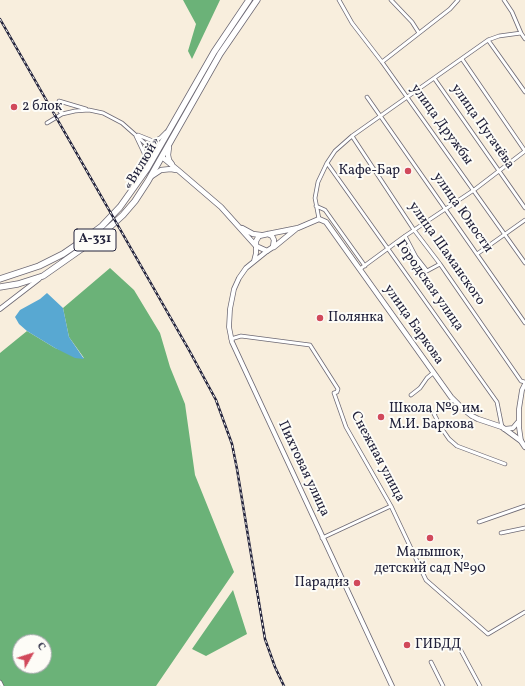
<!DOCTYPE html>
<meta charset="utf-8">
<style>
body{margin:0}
#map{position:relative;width:525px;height:686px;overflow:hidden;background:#f8eedd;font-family:Vollkorn,serif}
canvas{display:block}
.north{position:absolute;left:12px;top:634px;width:40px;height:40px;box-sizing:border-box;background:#fdfcf7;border:1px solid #a5a5ac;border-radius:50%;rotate:51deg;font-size:11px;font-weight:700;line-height:16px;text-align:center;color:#22223b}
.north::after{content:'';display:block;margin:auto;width:14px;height:18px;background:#d1495b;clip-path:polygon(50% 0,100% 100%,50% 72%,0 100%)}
</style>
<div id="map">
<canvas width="525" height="686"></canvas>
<div class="north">С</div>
</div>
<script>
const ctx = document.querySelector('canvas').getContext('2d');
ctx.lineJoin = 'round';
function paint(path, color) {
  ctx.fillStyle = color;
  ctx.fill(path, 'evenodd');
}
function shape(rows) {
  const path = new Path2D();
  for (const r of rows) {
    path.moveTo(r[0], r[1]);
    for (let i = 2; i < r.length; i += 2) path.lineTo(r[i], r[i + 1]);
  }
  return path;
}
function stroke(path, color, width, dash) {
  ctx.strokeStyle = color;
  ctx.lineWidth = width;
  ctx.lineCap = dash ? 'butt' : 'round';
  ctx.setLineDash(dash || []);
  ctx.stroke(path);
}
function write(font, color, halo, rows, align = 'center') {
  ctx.font = font + ' Vollkorn,serif';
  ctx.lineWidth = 4;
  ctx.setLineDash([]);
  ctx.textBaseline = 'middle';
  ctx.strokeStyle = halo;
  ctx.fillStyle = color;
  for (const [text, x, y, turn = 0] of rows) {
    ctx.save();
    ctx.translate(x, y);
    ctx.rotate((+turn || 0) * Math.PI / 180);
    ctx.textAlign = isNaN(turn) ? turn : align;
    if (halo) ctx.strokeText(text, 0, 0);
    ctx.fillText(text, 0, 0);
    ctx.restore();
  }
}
paint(shape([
 [183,0,220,0,192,59,188,51,196,24],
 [110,268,134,290,160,333,170,367,185,404,195,475,234,572,156,686,0,686,0,353,27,331,55,348,84,358,69,337,63,308],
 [20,642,44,642,44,666,20,666],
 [233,590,247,634,206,656,192,649]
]), '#6bb278');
paint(shape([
 [47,293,63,308,69,337,84,359,75,358,55,348,27,331,19,324,15,317,20,310,40,299]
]), '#58a8d2');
const minor = shape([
 [339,0,352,23,382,62,525,263],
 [391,0,412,22,419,33],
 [504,0,512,12,521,33,525,39],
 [488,40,525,92],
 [462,59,525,151],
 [382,62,450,9,458,0],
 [434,78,525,208],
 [367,97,525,323],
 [62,114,58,109,59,101,86,109],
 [47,123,62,114,75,111,89,110,103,113,122,123,156,153],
 [138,135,153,141,160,138,166,132],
 [136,136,145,155,146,163,144,170],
 [352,136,414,230,440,264,521,381,525,382],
 [327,163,497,402,502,427],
 [316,206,325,210,365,266],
 [319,219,315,198,318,182,327,163,335,151,352,136,488,40,499,36,521,33],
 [405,236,416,257,427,271,440,264],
 [477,254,525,220],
 [360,269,405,236,474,190,525,151],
 [231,339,241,336,310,345,338,389,337,392,334,393,346,427,391,506,426,580,488,634,525,612],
 [411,395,420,388,427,378,433,373],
 [453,400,434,414,442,429,449,439,457,446,505,464],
 [479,522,525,506],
 [501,533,525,528],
 [322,538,391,506],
 [459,647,480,686],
 [431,662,443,686],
 [0,682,2,686]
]);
const tertiary = shape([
 [267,251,246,268,239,278,234,289,230,309,229,327,232,342,392,686],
 [254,261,256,253,256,246],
 [0,309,39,279],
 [504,429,513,428,518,422],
 [521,441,519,427,519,409,522,390,525,384]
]);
const secondary = shape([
 [169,147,168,155,169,160,172,164],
 [162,157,179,171,221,207,256,246],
 [152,176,161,170,171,169,176,170],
 [242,228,253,234,261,235],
 [268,234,298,228,319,219,326,222,451,397,463,409,472,416,478,419,502,427,521,441,525,447],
 [268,234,272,236,274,240,273,247,267,251,256,246,256,241,259,236,268,234],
 [274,247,296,229]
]);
const trunk = shape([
 [0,279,39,266,63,254,82,241,102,226,120,207,147,169,214,52,249,0],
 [0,287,18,284,43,276,100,236,123,215,135,201,148,181,220,54,257,0]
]);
stroke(minor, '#6d6974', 4.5);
stroke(tertiary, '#6d6974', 5.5);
stroke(secondary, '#6d6974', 6);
stroke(trunk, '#6d6974', 7);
stroke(minor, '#fff', 3);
stroke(tertiary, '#fff', 4);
stroke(secondary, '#fff', 4.5);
stroke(trunk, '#fff', 5.5);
const rail = shape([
 [0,19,189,350,216,400,232,444,237,469,265,639,275,667,284,686]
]);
stroke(rail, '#22223b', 2.5);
stroke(rail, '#fdfcf7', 1, [3]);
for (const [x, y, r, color] of [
 [14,107,4,"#d1495b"],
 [408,171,4,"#d1495b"],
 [320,318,4,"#d1495b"],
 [381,417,4,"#d1495b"],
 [430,538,4,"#d1495b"],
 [357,583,4,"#d1495b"],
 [407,645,4,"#d1495b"]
]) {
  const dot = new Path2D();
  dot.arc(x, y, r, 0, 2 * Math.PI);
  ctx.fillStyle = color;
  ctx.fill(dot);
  stroke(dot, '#fdfcf7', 1.5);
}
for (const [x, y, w] of [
 [95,240,42]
]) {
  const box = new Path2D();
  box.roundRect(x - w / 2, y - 11, w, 22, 3);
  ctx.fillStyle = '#fdfcf7';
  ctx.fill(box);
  stroke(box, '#22223b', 1);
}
write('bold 13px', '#22223b', null, [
 ["А-331",95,240]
]);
write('14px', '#22223b', '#fdfcf7', [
 ["2 блок",22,107],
 ["Кафе-Бар",400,171,"right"],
 ["Полянка",328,318],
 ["Школа №9 им.",389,409],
 ["М.И. Баркова",389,425],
 ["Малышок,",430,553,"center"],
 ["детский сад №90",430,569,"center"],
 ["Парадиз",349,583,"right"],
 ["ГИБДД",415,645]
], 'left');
write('14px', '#22223b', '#fdfcf7', [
 ["улица Дружбы",441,125,54],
 ["улица Пугачёва",482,127,55],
 ["«Вилюй»",143,164,-59],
 ["улица Юности",462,213,55],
 ["улица Шаманского",446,254,55],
 ["Городская улица",429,286,55],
 ["улица Баркова",413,325,55],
 ["Снежная улица",377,457,62],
 ["Пихтовая улица",303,469,65]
]);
</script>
